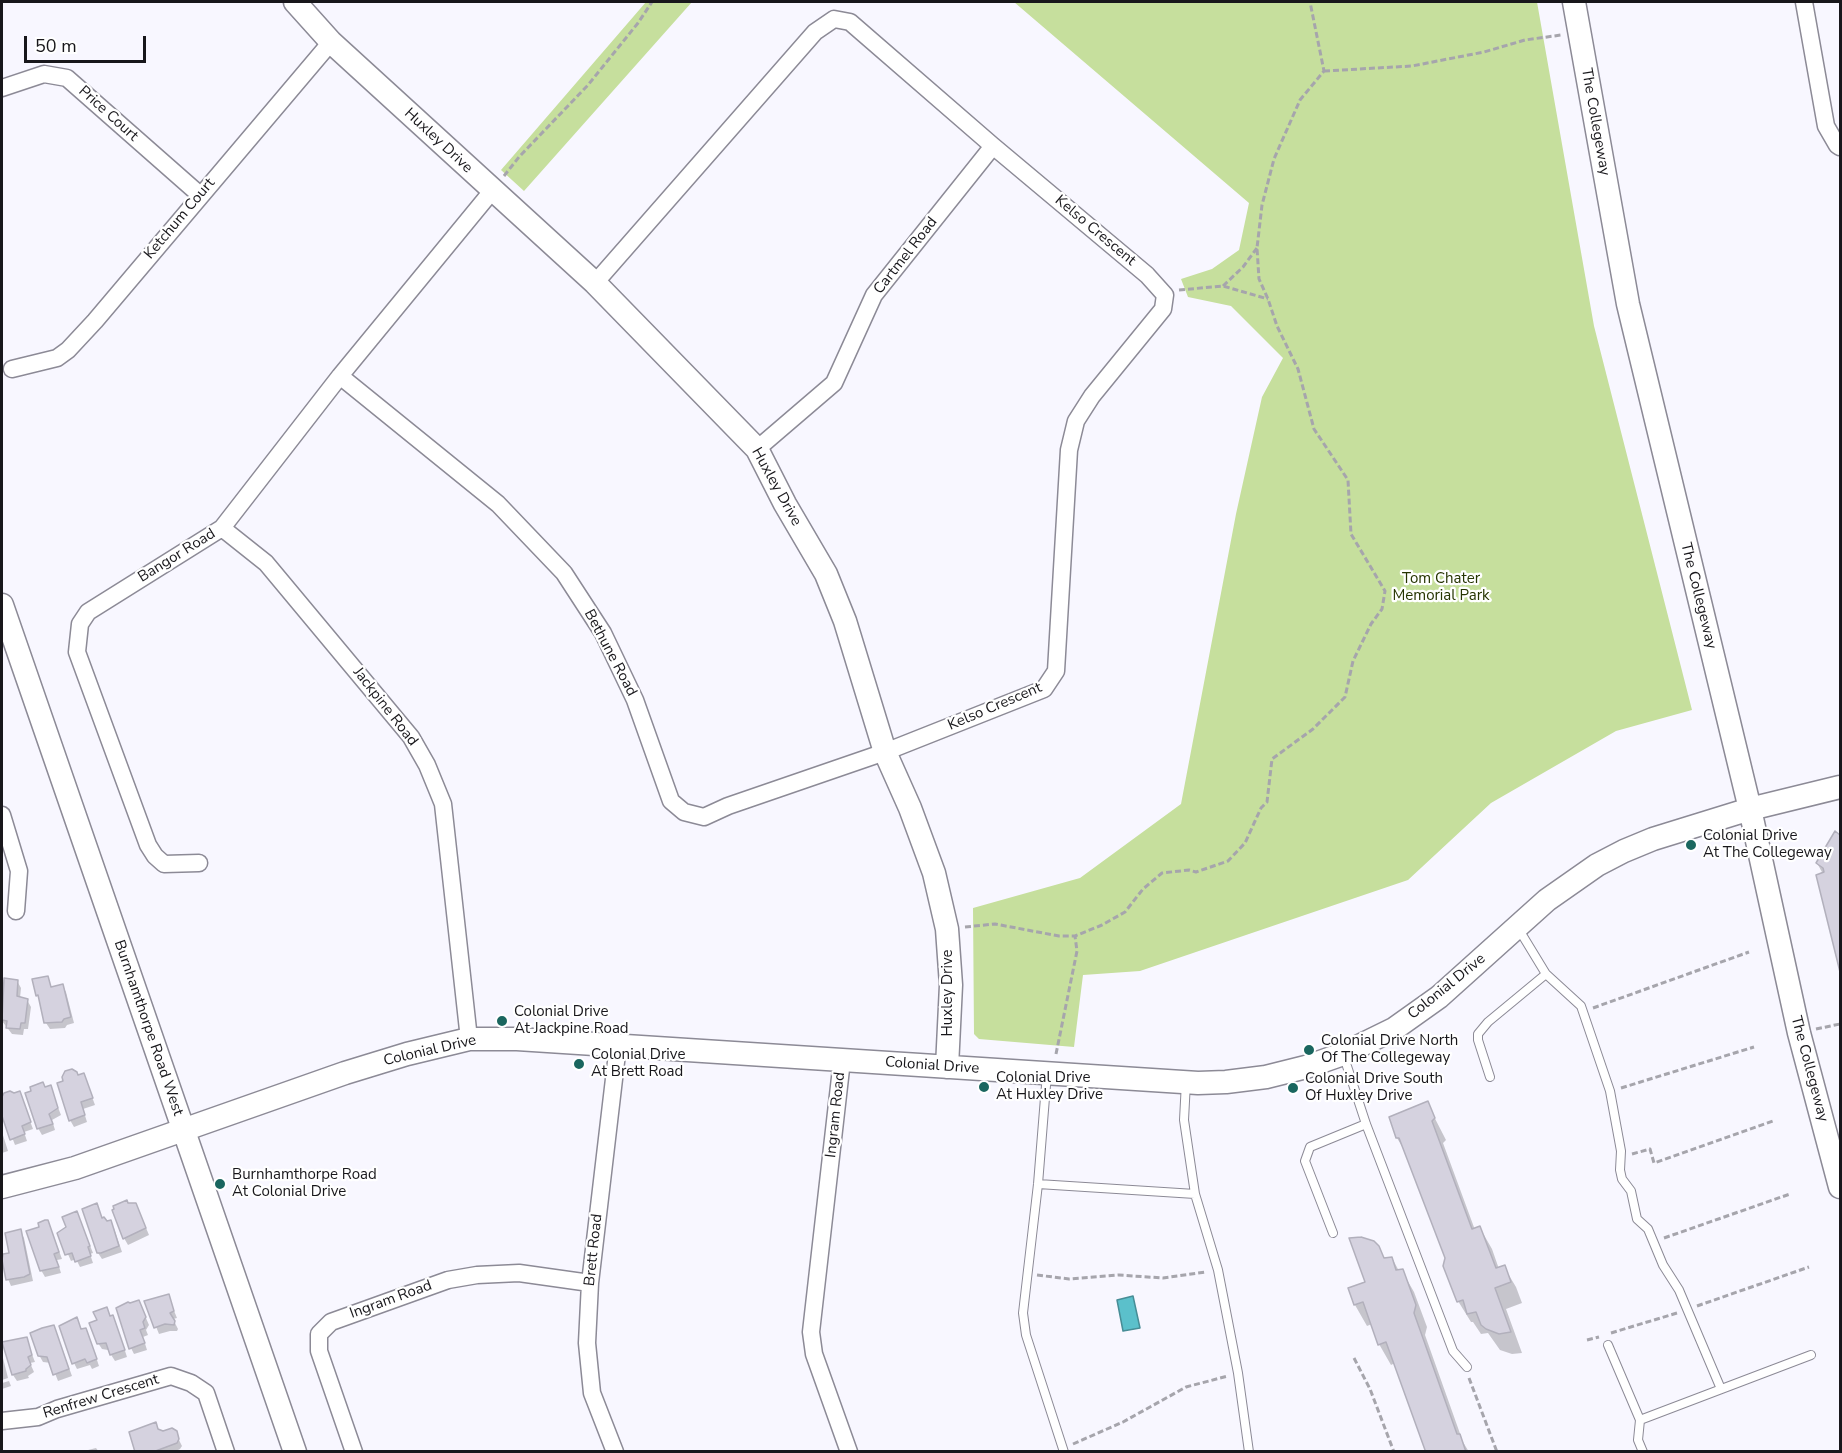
<!DOCTYPE html>
<style>
body{margin:0}
#map{position:relative;width:1842px;height:1453px;overflow:hidden;background:#f8f7ff;font-family:"Nunito Sans",sans-serif}
canvas{display:block}
.frame{position:absolute;inset:0;border:3px solid #18171b;pointer-events:none}
.scale{position:absolute;left:24px;top:36px;width:122px;height:27px;box-sizing:border-box;border:3px solid #18171b;border-top:0;padding-left:8px;font-size:18px;line-height:21px;white-space:nowrap;color:#18171b;-webkit-text-stroke:4px #fff;paint-order:stroke}
</style>
<div id="map">
<canvas width="1842" height="1453"></canvas>
<div class="frame"></div>
<div class="scale">50 m</div>
</div>
<script>
const ctx = document.querySelector('canvas').getContext('2d');
ctx.lineJoin = 'round';
function paint(path, color) {
  ctx.fillStyle = color;
  ctx.fill(path, 'evenodd');
}
function shape(rows) {
  const path = new Path2D();
  for (const r of rows) {
    path.moveTo(r[0], r[1]);
    for (let i = 2; i < r.length; i += 2) path.lineTo(r[i], r[i + 1]);
  }
  return path;
}
function stroke(path, color, width, dash) {
  ctx.strokeStyle = color;
  ctx.lineWidth = width;
  ctx.lineCap = dash ? 'butt' : 'round';
  ctx.setLineDash(dash || []);
  ctx.stroke(path);
}
function write(font, color, halo, rows, align = 'center') {
  ctx.font = font + ' "Nunito Sans",sans-serif';
  ctx.lineWidth = 4.5;
  ctx.setLineDash([]);
  ctx.textBaseline = 'middle';
  ctx.strokeStyle = halo;
  ctx.fillStyle = color;
  for (const [text, x, y, turn = 0] of rows) {
    ctx.save();
    ctx.translate(x, y);
    ctx.rotate((+turn || 0) * Math.PI / 180);
    ctx.textAlign = isNaN(turn) ? turn : align;
    if (halo) ctx.strokeText(text, 0, 0);
    ctx.fillText(text, 0, 0);
    ctx.restore();
  }
}
paint(shape([
 [646,2,692,2,524,191,501,170],
 [1014,2,1537,2,1594,326,1692,710,1616,731,1491,803,1408,880,1140,971,1083,975,1074,1047,979,1039,974,1034,973,908,1080,878,1181,804,1236,514,1262,397,1283,358,1231,306,1188,297,1181,279,1212,269,1239,250,1249,203]
]), '#c6df9d');
const water = shape([
 [1133,1296,1140,1328,1123,1331,1117,1300,1133,1296]
]);
paint(water, '#5bc0cb');
stroke(water, '#478d96', 1.5);
paint(shape([
 [1835,833,1840,836,1840,966,1817,876,1823,874,1817,863],
 [47,977,52,988,62,985,66,992,74,1023,67,1025,65,1028,50,1029,46,1023],
 [5,980,17,981,21,988,20,998,27,1000,31,1007,28,1029,24,1029,23,1035,12,1034,2,1021],
 [84,1075,95,1105,83,1109,87,1122,74,1127,70,1120,78,1077],
 [50,1087,61,1115,52,1120,55,1130,42,1135,38,1128,46,1088],
 [19,1092,33,1129,24,1132,27,1141,15,1145,2,1111,2,1099],
 [1427,1103,1446,1140,1443,1143,1475,1230,1480,1228,1492,1249,1499,1269,1504,1267,1516,1287,1522,1303,1506,1309,1522,1353,1512,1354,1500,1350,1488,1333,1481,1334,1473,1322,1471,1322,1458,1301,1446,1258,1406,1153,1397,1138],
 [2,1132,8,1151,2,1153],
 [96,1205,102,1219,106,1223,110,1222,114,1228,122,1252,102,1259,98,1253],
 [139,1211,149,1235,128,1245,124,1238],
 [77,1213,93,1253,90,1254,93,1263,80,1267,76,1259,71,1261,59,1234,68,1228],
 [51,1229,62,1259,57,1260,61,1273,45,1277,41,1270],
 [20,1231,24,1238,33,1281,11,1286,8,1279,2,1257,11,1254],
 [1392,1258,1399,1271,1402,1271,1414,1292,1427,1327,1425,1335,1463,1442,1469,1452,1426,1452,1395,1363,1391,1365,1379,1344,1372,1324,1367,1326,1355,1305,1350,1289,1366,1283,1385,1260],
 [168,1296,177,1318,173,1319,178,1329,177,1331,170,1331,159,1334,146,1302],
 [139,1302,149,1325,146,1330,148,1335,143,1337,147,1350,134,1354,131,1348],
 [106,1309,116,1323,127,1357,115,1361,108,1350,102,1349,98,1343,98,1321],
 [76,1319,82,1331,85,1330,89,1336,99,1366,92,1369,90,1365,77,1369,74,1363],
 [54,1327,72,1376,58,1381,51,1363,43,1362,39,1355],
 [26,1339,35,1362,30,1363,34,1372,28,1376,29,1378,17,1381,13,1375],
 [2,1354,8,1378,2,1380],
 [9,1381,11,1386,2,1389,2,1383],
 [159,1431,175,1432,182,1446,180,1449,174,1452,137,1452],
 [96,1448,99,1452,84,1452,84,1451]
]), '#0003');
const building = shape([
 [1835,831,1840,835,1840,972,1816,875,1824,872,1823,868,1816,863,1835,831],
 [48,976,51,987,63,984,71,1017,64,1019,62,1022,44,1023,38,995,36,996,32,979,48,976],
 [4,978,18,980,17,996,28,999,25,1023,21,1023,20,1029,6,1028,7,1021,2,1020,4,978],
 [72,1069,77,1072,78,1075,84,1073,93,1098,81,1102,85,1115,69,1121,57,1083,63,1081,62,1077,65,1071,72,1069],
 [43,1082,45,1087,51,1085,58,1108,49,1114,53,1124,37,1129,25,1093,31,1091,30,1087,43,1082],
 [10,1091,14,1093,20,1091,31,1122,22,1126,25,1134,10,1140,2,1116,2,1097,4,1093,10,1091],
 [1428,1101,1435,1118,1432,1121,1472,1229,1480,1226,1496,1268,1505,1265,1511,1282,1495,1288,1511,1332,1499,1334,1486,1329,1481,1325,1476,1312,1467,1314,1463,1300,1457,1302,1443,1266,1445,1258,1399,1138,1396,1138,1389,1117,1428,1101],
 [127,1200,128,1203,136,1203,146,1228,123,1239,112,1210,114,1209,113,1206,127,1200],
 [97,1203,102,1218,104,1217,107,1221,111,1220,119,1246,101,1253,97,1253,82,1209,97,1203],
 [77,1211,90,1246,88,1247,91,1256,75,1262,72,1253,65,1255,57,1233,66,1227,62,1217,77,1211],
 [45,1220,48,1220,59,1252,54,1254,59,1267,40,1271,26,1231,39,1227,38,1223,45,1220],
 [21,1229,30,1274,24,1277,6,1280,2,1260,3,1254,9,1253,5,1233,21,1229],
 [1361,1237,1374,1241,1379,1246,1384,1258,1392,1257,1396,1270,1403,1269,1416,1305,1414,1313,1457,1434,1460,1434,1466,1452,1423,1452,1425,1450,1386,1342,1378,1345,1363,1302,1354,1305,1348,1288,1365,1282,1349,1238,1361,1237],
 [169,1294,174,1311,170,1313,175,1321,174,1325,165,1324,154,1328,144,1301,169,1294],
 [139,1300,146,1317,143,1322,145,1328,140,1330,145,1343,129,1349,116,1308,128,1302,130,1303,139,1300],
 [107,1307,110,1316,113,1315,125,1350,110,1355,106,1343,97,1344,89,1323,97,1320,93,1312,107,1307],
 [77,1317,81,1329,86,1328,97,1359,87,1363,85,1359,72,1364,59,1326,77,1317],
 [54,1325,69,1369,53,1375,47,1357,38,1356,30,1333,42,1328,54,1325],
 [27,1337,32,1355,28,1357,31,1365,26,1369,26,1371,12,1375,2,1342,27,1337],
 [156,1422,158,1429,163,1431,172,1428,177,1431,179,1439,177,1443,153,1452,135,1452,129,1432,156,1422]
]);
paint(building, '#d5d2df');
stroke(building, '#b2b0bc', 1.5);
const lane = shape([
 [1518,928,1546,974,1581,1006,1610,1091,1621,1151,1620,1170,1622,1179,1631,1191,1637,1219,1648,1229,1663,1265,1679,1290,1721,1389],
 [1343,1054,1366,1124,1453,1351,1467,1367],
 [1047,1073,1038,1184,1023,1313,1026,1335,1064,1452],
 [1490,1077,1478,1040,1478,1034,1488,1022,1546,974],
 [1186,1082,1184,1120,1195,1194,1218,1270,1238,1373,1249,1452],
 [1038,1184,1195,1194],
 [1333,1233,1305,1161,1310,1147,1366,1124],
 [1608,1345,1640,1420],
 [1643,1452,1638,1440,1640,1420,1811,1355]
]);
const street = shape([
 [1804,2,1826,126,1837,145,1840,147],
 [2,88,44,74,67,78,200,195],
 [12,369,57,358,68,350,95,321,331,42],
 [340,376,498,504,564,573,603,633,635,700,671,801,684,812,704,817,728,806,885,752,1044,689,1056,671,1069,450,1076,421,1092,396,1163,309,1165,295,1147,275,993,146,850,22,834,19,815,32,595,283],
 [757,449,834,383,874,295,993,146],
 [222,528,266,563,411,737,427,765,443,804,469,1039],
 [2,815,19,871,16,911],
 [199,863,164,864,155,856,148,845,77,652,80,624,88,612,222,528,340,376,492,191],
 [842,1060,811,1332,814,1354,849,1452],
 [2,1421,38,1417,57,1409,171,1376,191,1383,206,1393,226,1452],
 [354,1452,319,1351,319,1334,331,1322,448,1280,477,1275,519,1273,590,1283],
 [615,1452,592,1393,587,1343,590,1283,618,1045]
]);
const secondary = shape([
 [295,2,331,42,595,283,757,449,785,504,826,574,845,621,885,752,910,808,934,873,947,929,951,985,947,1067],
 [1574,2,1628,304,1750,809,1799,1033,1840,1187],
 [2,605,295,1452],
 [2,1187,75,1168,345,1073,407,1054,469,1039,517,1039,1198,1083,1226,1082,1266,1077,1306,1067,1343,1054,1394,1029,1439,997,1547,900,1597,865,1624,851,1653,839,1750,809,1840,787]
]);
stroke(lane, '#8c8a96', 10);
stroke(street, '#8c8a96', 19);
stroke(secondary, '#8c8a96', 25);
stroke(shape([
 [1324,71,1412,66,1484,52,1525,40,1561,35],
 [504,176,519,157,588,85,638,23,652,2],
 [1223,286,1243,267,1257,248],
 [1179,290,1223,286,1268,299],
 [965,927,995,924,1059,936,1075,936,1102,925,1125,912,1143,889,1162,873,1189,870,1196,872,1228,861,1245,843,1261,808,1267,802,1272,759,1313,729,1345,697,1353,661,1371,624,1382,609,1385,591,1351,534,1348,480,1314,429,1298,369,1277,326,1268,299,1259,279,1257,248,1262,205,1274,159,1300,100,1324,71,1310,2],
 [1593,1008,1749,952],
 [1816,1029,1840,1024],
 [1056,1054,1077,951,1075,936],
 [1621,1088,1754,1047],
 [1632,1154,1650,1149,1654,1163,1773,1121],
 [1664,1238,1790,1194],
 [1037,1275,1069,1279,1119,1275,1163,1278,1206,1272],
 [1697,1306,1809,1267],
 [1611,1333,1677,1313],
 [1587,1340,1599,1337],
 [1354,1358,1370,1389,1394,1452],
 [1469,1378,1497,1452],
 [1073,1444,1123,1422,1186,1387,1228,1376]
]), '#a6a5ac', 3, [6, 3]);
stroke(lane, '#fff', 8);
stroke(street, '#fff', 16);
stroke(secondary, '#fff', 22);
for (const [x, y, r, color] of [
 [1691,845,6,"#1a665f"],
 [502,1021,6,"#1a665f"],
 [1309,1050,6,"#1a665f"],
 [579,1064,6,"#1a665f"],
 [984,1087,6,"#1a665f"],
 [1293,1088,6,"#1a665f"],
 [220,1184,6,"#1a665f"]
]) {
  const dot = new Path2D();
  dot.arc(x, y, r, 0, 2 * Math.PI);
  ctx.fillStyle = color;
  ctx.fill(dot);
  stroke(dot, '#fff', 2);
}
write('15px', '#18171b', '#fff', [
 ["Price Court",108,114,42],
 ["The Collegeway",1595,122,80],
 ["Huxley Drive",438,141,43],
 ["Ketchum Court",180,219,-50],
 ["Kelso Crescent",1095,231,40],
 ["Cartmel Road",906,256,-52],
 ["Huxley Drive",776,487,61],
 ["Bangor Road",177,556,-32],
 ["The Collegeway",1698,596,76],
 ["Bethune Road",610,653,62],
 ["Jackpine Road",385,707,52],
 ["Kelso Crescent",995,707,-23],
 ["Colonial Drive",1447,987,-39],
 ["Huxley Drive",948,993,-90],
 ["Burnhamthorpe Road West",148,1028,71],
 ["Colonial Drive",430,1051,-13],
 ["Colonial Drive",932,1066,4],
 ["The Collegeway",1809,1069,75],
 ["Ingram Road",836,1115,-84],
 ["Brett Road",594,1250,-84],
 ["Ingram Road",391,1300,-20],
 ["Renfrew Crescent",101,1397,-17]
]);
write('15px', '#263502', '#fff', [
 ["Tom Chater",1441,579],
 ["Memorial Park",1441,596]
]);
write('15px', '#18171b', '#fff', [
 ["Colonial Drive",1703,836],
 ["At The Collegeway",1703,853],
 ["Colonial Drive",514,1012],
 ["At Jackpine Road",514,1029],
 ["Colonial Drive North",1321,1041],
 ["Of The Collegeway",1321,1058],
 ["Colonial Drive",591,1055],
 ["At Brett Road",591,1072],
 ["Colonial Drive",996,1078],
 ["At Huxley Drive",996,1095],
 ["Colonial Drive South",1305,1079],
 ["Of Huxley Drive",1305,1096],
 ["Burnhamthorpe Road",232,1175],
 ["At Colonial Drive",232,1192]
], 'left');
</script>
